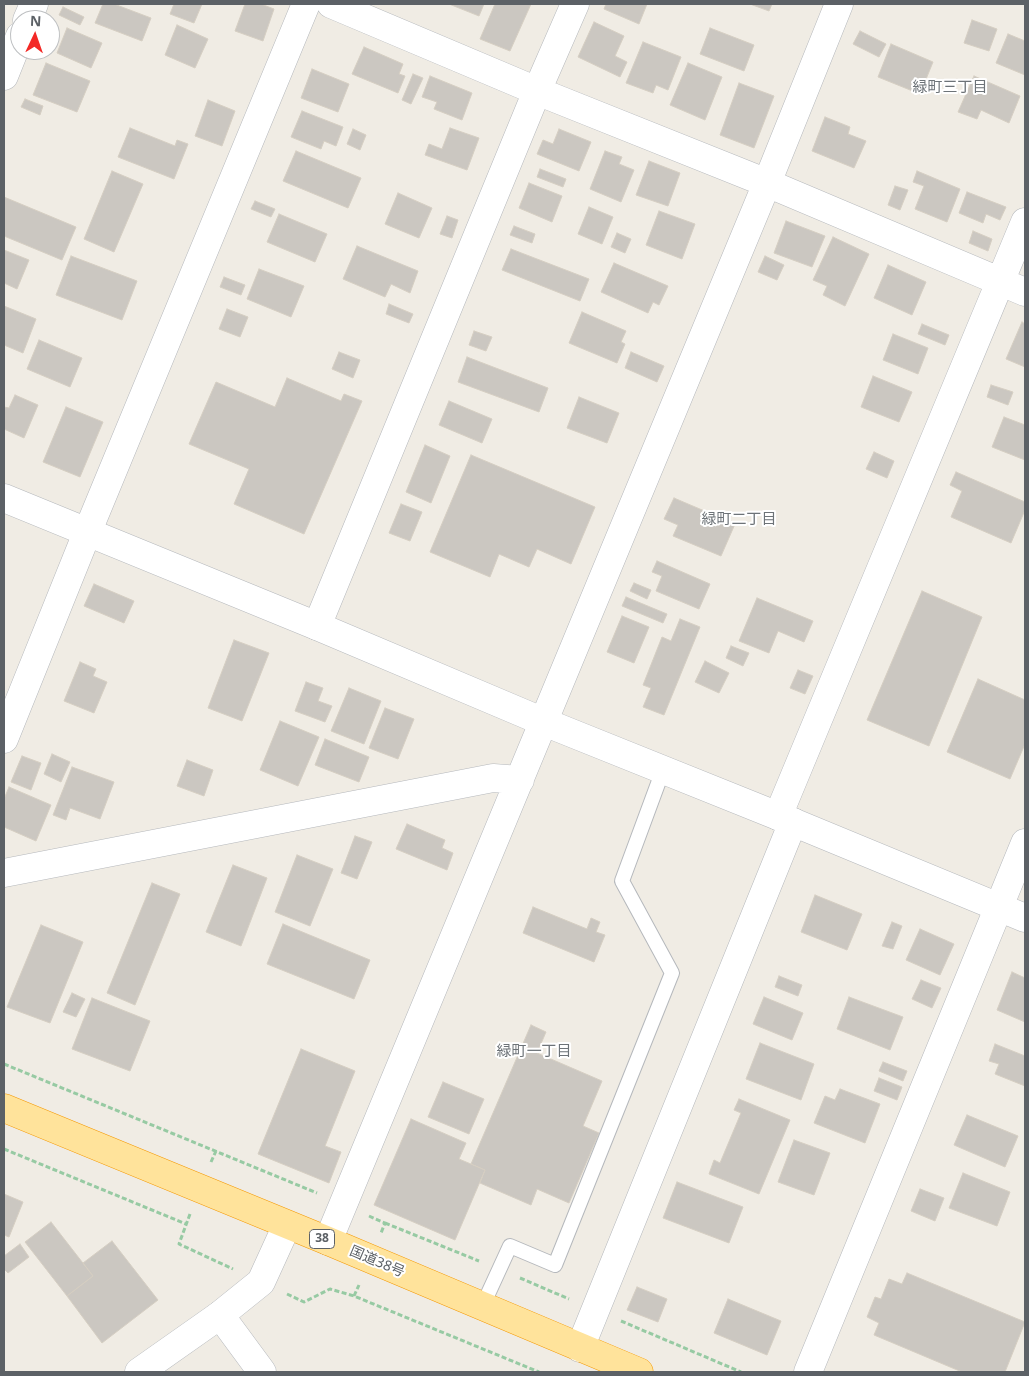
<!DOCTYPE html>
<meta charset="utf-8">
<style>
body{margin:0}
#map{position:relative;width:1029px;height:1376px;overflow:hidden;background:#f0ece4;font-family:"Noto Sans",sans-serif}
canvas{display:block}
.frame{position:absolute;inset:0;border:5px solid #5c6166;pointer-events:none}
.north{position:absolute;left:10px;top:10px;width:50px;height:50px;box-sizing:border-box;background:#fff;border:1px solid #bec0c2;border-radius:50%;rotate:3deg;font-size:14px;font-weight:700;line-height:20px;text-align:center;color:#5c6166}
.north::after{content:'';display:block;margin:auto;width:18px;height:22px;background:#f32926;clip-path:polygon(50% 0,100% 100%,50% 72%,0 100%)}
</style>
<div id="map">
<canvas width="1029" height="1376"></canvas>
<div class="frame"></div>
<div class="north">N</div>
</div>
<script>
const ctx = document.querySelector('canvas').getContext('2d');
ctx.lineJoin = 'round';
function paint(path, color) {
  ctx.fillStyle = color;
  ctx.fill(path, 'evenodd');
}
function shape(rows) {
  const path = new Path2D();
  for (const r of rows) {
    path.moveTo(r[0], r[1]);
    for (let i = 2; i < r.length; i += 2) path.lineTo(r[i], r[i + 1]);
  }
  return path;
}
function stroke(path, color, width, dash) {
  ctx.strokeStyle = color;
  ctx.lineWidth = width;
  ctx.lineCap = dash ? 'butt' : 'round';
  ctx.setLineDash(dash || []);
  ctx.stroke(path);
}
function write(font, color, halo, rows, align = 'center') {
  ctx.font = font + ' "Noto Sans","Noto Sans JP",sans-serif';
  ctx.lineWidth = 4;
  ctx.setLineDash([]);
  ctx.textBaseline = 'middle';
  ctx.strokeStyle = halo;
  ctx.fillStyle = color;
  for (const [text, x, y, turn = 0] of rows) {
    ctx.save();
    ctx.translate(x, y);
    ctx.rotate((+turn || 0) * Math.PI / 180);
    ctx.textAlign = isNaN(turn) ? turn : align;
    if (halo) ctx.strokeText(text, 0, 0);
    ctx.fillText(text, 0, 0);
    ctx.restore();
  }
}
const building = shape([
 [103,4,114,4,151,18,142,41,95,23,103,4],
 [174,4,202,4,194,23,170,14,174,4],
 [245,4,261,4,274,9,263,41,235,31,245,4],
 [449,4,484,4,479,16,449,4],
 [495,4,531,4,510,51,480,39,495,4],
 [606,4,647,4,639,24,604,9,606,4],
 [750,4,772,4,769,11,750,4],
 [63,7,84,17,80,25,59,15,63,7],
 [972,20,997,29,989,51,964,43,972,20],
 [594,22,624,36,615,56,627,62,620,77,578,57,594,22],
 [177,25,208,39,195,68,165,55,177,25],
 [67,28,102,43,91,68,57,53,67,28],
 [710,28,754,45,744,71,700,54,710,28],
 [860,31,886,44,879,57,853,44,860,31],
 [1008,34,1025,41,1025,75,996,63,1008,34],
 [643,42,681,57,668,90,656,85,653,93,626,83,643,42],
 [891,44,933,62,920,94,878,77,891,44],
 [364,47,403,64,399,74,405,76,398,93,352,74,364,47],
 [46,63,90,81,77,112,33,95,46,63],
 [688,63,722,77,705,120,670,105,688,63],
 [312,69,349,84,338,112,301,98,312,69],
 [413,74,423,78,411,104,402,100,413,74],
 [430,76,472,93,462,120,434,109,437,102,422,97,430,76],
 [974,76,1020,96,1009,123,981,110,977,119,958,112,974,76],
 [739,83,774,96,754,148,720,135,739,83],
 [25,99,43,106,40,115,21,107,25,99],
 [208,100,235,111,222,146,195,136,208,100],
 [302,111,343,127,336,146,324,141,321,149,291,137,302,111],
 [825,117,850,127,848,134,866,141,854,168,812,151,825,117],
 [130,128,175,146,177,140,188,144,174,179,118,157,130,128],
 [450,128,479,138,467,170,425,155,429,144,442,149,450,128],
 [353,129,366,135,360,150,347,144,353,129],
 [559,129,591,142,579,171,537,154,543,140,553,144,559,129],
 [296,151,361,178,348,208,283,181,296,151],
 [605,151,622,157,619,164,634,170,621,202,590,189,605,151],
 [649,161,680,173,668,206,636,195,649,161],
 [540,169,566,179,563,187,537,177,540,169],
 [112,171,143,184,114,252,84,239,112,171],
 [917,171,960,189,947,222,915,209,924,186,913,182,917,171],
 [529,183,562,196,552,222,519,208,529,183],
 [895,186,908,190,900,210,888,205,895,186],
 [967,192,1006,207,1000,220,986,214,983,223,959,213,967,192],
 [398,193,432,208,419,238,385,224,398,193],
 [4,197,76,227,62,260,4,236,4,197],
 [255,201,275,209,271,217,251,209,255,201],
 [589,207,613,217,602,244,578,234,589,207],
 [659,211,695,224,682,259,646,245,659,211],
 [279,214,327,234,315,262,267,242,279,214],
 [447,216,458,220,452,238,440,234,447,216],
 [786,221,825,236,812,267,774,253,786,221],
 [514,226,535,234,532,243,510,235,514,226],
 [973,231,992,239,988,251,969,243,973,231],
 [617,233,631,239,625,253,611,247,617,233],
 [833,237,869,254,845,306,823,295,827,286,813,280,833,237],
 [357,246,418,271,410,293,391,284,385,297,343,279,357,246],
 [511,249,589,279,580,301,502,270,511,249],
 [4,250,29,260,17,289,4,283,4,250],
 [71,256,137,281,122,320,56,295,71,256],
 [765,256,784,265,777,280,758,272,765,256],
 [614,263,668,286,659,305,653,302,648,313,601,292,614,263],
 [888,265,926,282,912,315,874,298,888,265],
 [259,269,304,286,291,317,247,299,259,269],
 [224,277,245,285,241,295,220,287,224,277],
 [389,304,413,314,409,323,386,314,389,304],
 [4,306,36,319,23,353,4,345,4,306],
 [227,309,248,317,240,337,219,329,227,309],
 [582,312,626,331,621,342,625,344,617,363,569,343,582,312],
 [1022,322,1025,324,1025,367,1006,359,1022,322],
 [922,324,949,335,945,345,918,334,922,324],
 [474,331,492,337,486,351,469,345,474,331],
 [893,334,928,348,918,374,883,360,893,334],
 [39,340,82,358,70,387,27,369,39,340],
 [339,352,360,360,353,378,332,369,339,352],
 [631,352,664,366,657,382,625,368,631,352],
 [467,357,548,388,539,412,458,382,467,357],
 [873,376,912,392,899,422,861,407,873,376],
 [287,378,341,401,344,394,362,401,304,534,234,504,249,469,189,444,216,382,275,407,287,378],
 [991,385,1013,392,1008,405,987,397,991,385],
 [15,395,38,405,24,438,4,429,4,407,9,408,15,395],
 [579,397,619,413,607,443,567,428,579,397],
 [449,401,492,419,482,443,439,425,449,401],
 [66,407,103,422,80,477,43,462,66,407],
 [1004,417,1025,425,1025,460,992,447,1004,417],
 [425,445,450,456,431,503,406,492,425,445],
 [874,452,894,461,887,478,866,469,874,452],
 [471,455,595,507,571,564,537,549,529,567,499,554,490,577,430,552,471,455],
 [956,472,1025,502,1025,510,1011,543,951,517,962,491,950,485,956,472],
 [674,498,735,524,721,556,673,536,678,525,664,519,674,498],
 [401,504,422,512,410,541,389,533,401,504],
 [657,561,710,584,699,609,656,591,662,576,652,572,657,561],
 [634,583,651,590,647,599,630,591,634,583],
 [94,584,134,601,124,623,84,606,94,584],
 [922,591,982,617,929,746,867,720,922,591],
 [626,597,667,614,663,623,622,606,626,597],
 [757,598,813,621,804,642,778,631,769,653,739,641,757,598],
 [622,616,649,627,634,663,607,652,622,616],
 [680,619,700,627,664,715,643,707,651,688,643,685,662,637,671,641,680,619],
 [234,640,269,653,242,721,208,708,234,640],
 [731,646,749,653,743,666,726,658,731,646],
 [705,661,729,673,719,693,695,682,705,661],
 [80,662,96,669,93,676,107,682,94,713,64,701,80,662],
 [798,670,813,676,805,694,790,688,798,670],
 [978,679,1025,700,1025,744,1010,779,947,752,978,679],
 [306,682,323,688,318,701,332,706,325,722,295,711,306,682],
 [349,688,381,701,364,744,331,731,349,688],
 [385,708,414,719,398,759,369,748,385,708],
 [280,721,319,737,298,786,260,770,280,721],
 [325,739,369,757,359,782,315,765,325,739],
 [52,754,70,762,61,782,44,774,52,754],
 [22,756,41,763,31,790,11,782,22,756],
 [187,760,213,770,204,796,177,786,187,760],
 [72,767,114,782,100,819,70,808,66,820,53,815,72,767],
 [9,787,51,805,36,841,4,827,4,799,9,787],
 [407,824,445,840,442,848,453,853,447,870,396,849,407,824],
 [355,836,372,842,357,879,341,873,355,836],
 [297,855,333,869,310,926,275,912,297,855],
 [233,865,267,878,241,946,206,932,233,865],
 [152,883,180,894,135,1005,107,993,152,883],
 [815,895,862,914,847,950,801,932,815,895],
 [533,907,587,929,591,918,600,922,596,932,605,935,594,962,523,933,533,907],
 [892,922,902,926,893,949,882,946,892,922],
 [283,924,370,960,354,999,267,964,283,924],
 [41,925,83,942,50,1023,7,1007,41,925],
 [920,929,954,944,940,975,906,960,920,929],
 [1012,972,1025,978,1025,1022,997,1010,1012,972],
 [779,976,802,985,798,996,775,987,779,976],
 [921,980,941,988,932,1008,912,999,921,980],
 [72,993,85,999,76,1017,63,1012,72,993],
 [764,997,803,1013,792,1040,753,1024,764,997],
 [849,997,903,1017,890,1050,837,1029,849,997],
 [92,998,150,1021,130,1071,72,1049,92,998],
 [531,1025,546,1032,537,1053,602,1081,583,1126,599,1133,569,1203,537,1189,531,1205,480,1183,485,1170,471,1164,531,1025],
 [760,1043,814,1064,801,1100,746,1079,760,1043],
 [995,1044,1025,1056,1025,1086,995,1074,999,1064,989,1061,995,1044],
 [301,1049,355,1071,325,1146,341,1152,329,1183,258,1154,301,1049],
 [883,1062,907,1071,903,1081,879,1071,883,1062],
 [879,1078,902,1087,897,1100,874,1091,879,1078],
 [443,1082,484,1099,469,1134,428,1117,443,1082],
 [840,1089,880,1104,865,1143,814,1123,825,1096,835,1100,840,1089],
 [739,1099,790,1120,759,1194,709,1174,714,1160,720,1163,741,1113,734,1110,739,1099],
 [967,1115,1018,1136,1005,1167,954,1145,967,1115],
 [411,1119,466,1143,459,1159,485,1170,455,1240,374,1205,411,1119],
 [794,1140,830,1153,814,1195,778,1182,794,1140],
 [963,1173,1010,1192,997,1226,949,1208,963,1173],
 [677,1182,743,1207,729,1243,663,1218,677,1182],
 [920,1189,944,1198,935,1221,911,1211,920,1189],
 [4,1194,23,1202,9,1237,4,1235,4,1194],
 [51,1222,93,1276,67,1296,25,1242,51,1222],
 [112,1241,158,1300,102,1343,67,1296,93,1276,83,1263,112,1241],
 [20,1244,29,1257,8,1273,4,1269,4,1256,20,1244],
 [907,1273,1025,1322,1005,1372,962,1372,874,1335,879,1323,867,1317,875,1297,881,1299,889,1279,902,1284,907,1273],
 [637,1287,667,1299,658,1322,627,1310,637,1287],
 [728,1299,781,1321,767,1355,714,1333,728,1299]
]);
paint(building, '#cbc7c1');
stroke(building, '#d5cec2', 1);
const service = shape([
 [482,1307,510,1246,555,1265,672,973,622,881,663,770]
]);
const minor = shape([
 [331,4,537,91,767,183,1025,292],
 [27,20,34,4],
 [4,76,20,36],
 [317,626,537,91,575,4],
 [4,739,87,533,306,4],
 [778,816,1025,222],
 [4,873,493,778,520,780],
 [328,1241,767,183,839,4],
 [220,1315,262,1372],
 [580,1348,793,822],
 [808,1372,1025,843]
]);
const tertiary = shape([
 [4,498,317,626,544,722,778,816,1025,918],
 [139,1372,220,1315,261,1282,287,1225]
]);
const trunk = shape([
 [4,1108,328,1241,639,1372]
]);
stroke(service, '#b5b8bc', 16);
stroke(minor, '#b5b8bc', 29);
stroke(tertiary, '#b5b8bc', 29);
stroke(trunk, '#f49800', 29);
stroke(shape([
 [4,1064,317,1193],
 [4,1149,186,1224],
 [211,1162,216,1151],
 [190,1214,179,1244,233,1269],
 [369,1216,385,1223,381,1233],
 [385,1223,479,1261],
 [520,1278,569,1299],
 [287,1294,304,1302,330,1289,354,1296,539,1372],
 [354,1296,359,1285],
 [621,1321,741,1372]
]), '#97caa3', 3, [5, 2.5]);
stroke(service, '#fff', 14);
stroke(minor, '#fff', 28);
stroke(tertiary, '#fff', 28);
stroke(trunk, '#ffe39b', 28);
for (const [x, y, w] of [
 [322,1239,25]
]) {
  const box = new Path2D();
  box.roundRect(x - w / 2, y - 9.5, w, 19, 4);
  ctx.fillStyle = '#fff';
  ctx.fill(box);
  stroke(box, '#5c6166', 1);
}
write('bold 12px', '#5c6166', null, [
 ["38",322,1239]
]);
write('14px', '#5c6166', '#fff', [
 ["国道38号",377,1262,23]
]);
write('15px', '#6d7378', '#fff', [
 ["緑町三丁目",950,88],
 ["緑町二丁目",739,520],
 ["緑町一丁目",534,1052]
]);
</script>
